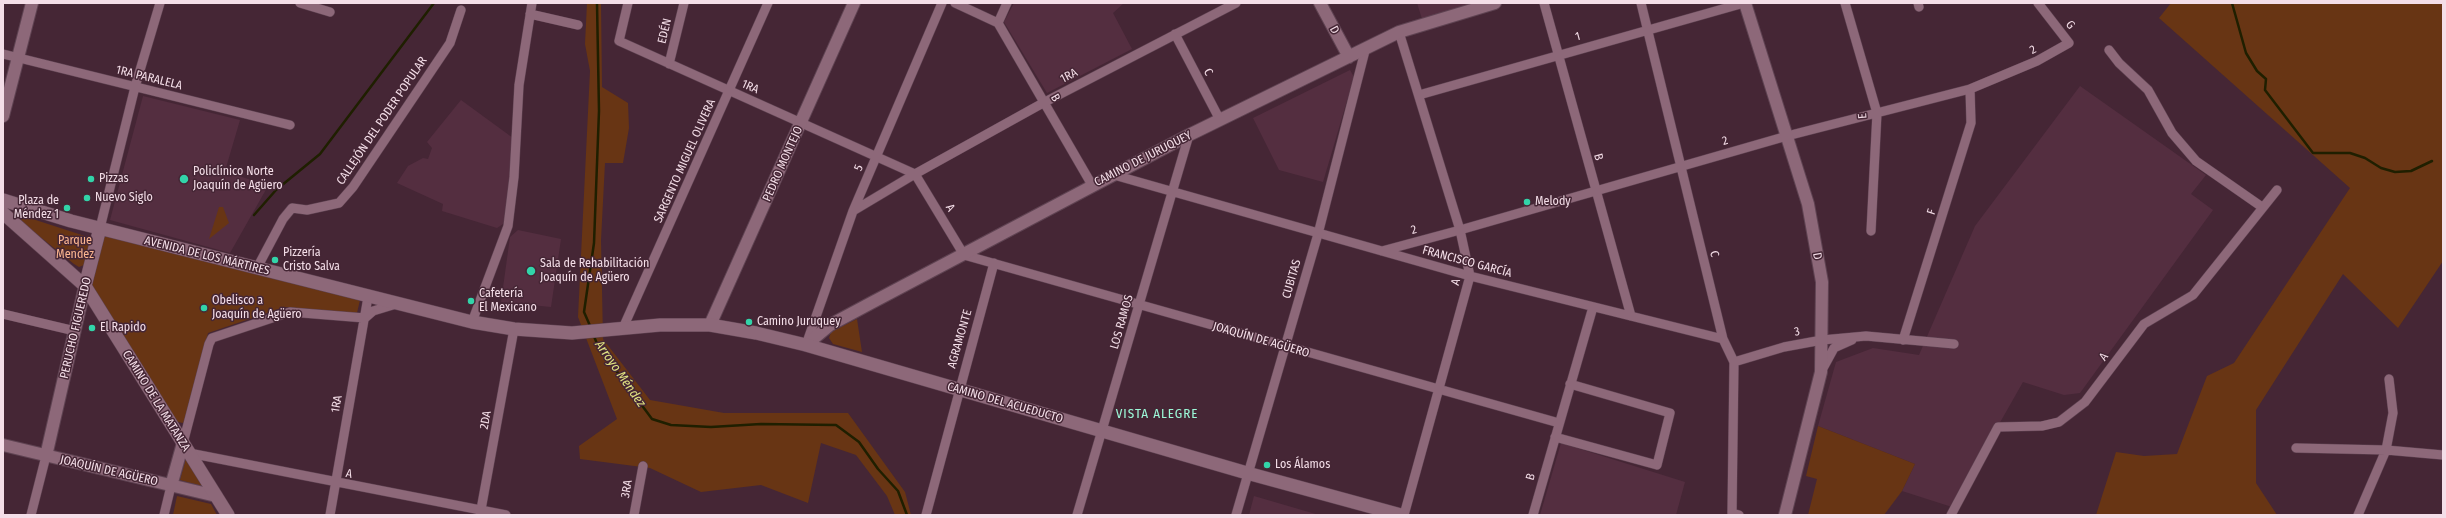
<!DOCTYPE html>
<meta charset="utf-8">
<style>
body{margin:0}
#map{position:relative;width:2446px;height:518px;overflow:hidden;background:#452635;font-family:"Fira Sans Condensed",sans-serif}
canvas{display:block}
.frame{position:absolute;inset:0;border:4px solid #f4dee8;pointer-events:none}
</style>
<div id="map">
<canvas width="2446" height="518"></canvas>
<div class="frame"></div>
</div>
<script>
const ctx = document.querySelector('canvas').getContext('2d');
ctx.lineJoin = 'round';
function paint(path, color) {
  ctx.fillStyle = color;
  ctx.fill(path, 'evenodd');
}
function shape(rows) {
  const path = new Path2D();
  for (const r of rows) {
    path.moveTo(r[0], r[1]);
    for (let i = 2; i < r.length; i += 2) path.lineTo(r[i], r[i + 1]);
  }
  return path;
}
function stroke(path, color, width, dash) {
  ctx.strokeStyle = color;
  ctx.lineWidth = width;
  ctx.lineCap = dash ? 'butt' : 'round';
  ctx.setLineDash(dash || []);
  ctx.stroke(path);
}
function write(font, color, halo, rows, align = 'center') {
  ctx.font = font + ' "Fira Sans Condensed",sans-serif';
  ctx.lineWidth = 3;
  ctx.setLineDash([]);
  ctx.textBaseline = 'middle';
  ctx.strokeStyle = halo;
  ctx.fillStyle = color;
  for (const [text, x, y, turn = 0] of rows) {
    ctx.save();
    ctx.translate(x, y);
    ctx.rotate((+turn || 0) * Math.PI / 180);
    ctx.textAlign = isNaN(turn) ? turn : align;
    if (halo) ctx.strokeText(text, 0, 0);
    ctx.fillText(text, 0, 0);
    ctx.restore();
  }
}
paint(shape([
 [1014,3,1124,3,1113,13,1132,49,1047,93,1004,22],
 [1417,3,1474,3,1422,19],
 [1350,70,1354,77,1323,182,1279,170,1253,118],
 [2080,86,2206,175,2191,194,2213,210,2080,393,2064,395,2023,382,1952,507,1902,491,1915,464,1818,426,1836,362,1873,348,1919,355,1975,226],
 [143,96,240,120,225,171,268,186,230,253,110,220],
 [461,100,513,138,506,222,497,228,442,211,443,204,397,183,408,166,423,158,428,159,432,148,427,142],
 [518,230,561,239,551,307,501,302,510,237],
 [1561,443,1685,482,1676,515,1540,515],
 [1254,496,1319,515,1249,515]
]), '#542e40');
paint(shape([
 [587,3,601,3,602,87,628,103,629,128,623,163,605,163,601,240,603,339,650,400,724,413,848,413,905,492,911,515,895,515,887,496,856,455,821,443,808,503,761,485,701,492,650,468,580,459,579,446,617,419,578,317,590,71,585,44],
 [2171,3,2443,3,2443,261,2398,328,2343,274,2256,410,2256,483,2277,515,2096,515,2116,452,2144,456,2177,454,2207,376,2234,363,2350,188,2159,18],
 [219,207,223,207,229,223,209,239],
 [8,211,88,237,89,245,84,265,79,267,74,264],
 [108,236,360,300,357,313,285,307,208,333,187,417,183,423,173,421,90,287,103,237],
 [857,319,862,352,833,344,829,338,831,332],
 [1818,426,1915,464,1902,491,1884,515,1808,515,1817,479,1806,476],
 [186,458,202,486,180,480],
 [177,496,211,504,217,515,173,515]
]), '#683514');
stroke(shape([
 [2232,3,2246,53,2257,71,2266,79,2265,90,2313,153,2350,153,2365,158,2381,168,2395,172,2411,171,2432,161],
 [254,215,276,190,320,154,434,3],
 [591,328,584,312,594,243,599,111,597,3],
 [593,334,598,346,652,419,671,425,711,427,761,424,836,425,859,442,878,469,898,491,907,515]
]), '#1f1f00', 2.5);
const minor = shape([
 [300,3,330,12],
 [628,3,619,41,915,174,964,255,1559,423],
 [955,3,998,23],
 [1544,3,1631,316],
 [1641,3,1723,339,1734,362,1732,513,1739,515],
 [1845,3,1877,113,1871,231],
 [1918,3,1919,7],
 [530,14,578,25],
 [998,23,1092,185],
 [998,23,1007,3],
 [1399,32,1460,230,1470,276,1404,515],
 [1175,34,1220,120],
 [2109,50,2119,63,2148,90,2172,133,2196,161,2262,207],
 [3,54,290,125],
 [669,64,684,3],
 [1419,95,1744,3],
 [1114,175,1470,276,1723,339],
 [853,211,915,174,1043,103,1236,3],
 [100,228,135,87,160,3],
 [1382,251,1460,230,1787,136,1970,89,2037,61,2069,43,2038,3],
 [257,268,283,219,292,208,307,210,339,203,353,187,450,43,461,10],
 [3,314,75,331],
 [472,322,508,226,514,177,519,85,532,3],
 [623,328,768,3],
 [1903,340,1971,123,1970,89],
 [806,345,853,211,942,3],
 [1734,362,1784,347,1822,340,1866,336,1954,344],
 [1822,370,1834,348,1852,340],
 [1555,437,1657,465,1670,413,1570,384],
 [183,443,209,344,212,338,290,312,365,318,373,311,396,304],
 [2296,448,2386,450,2443,455],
 [189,453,506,515],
 [31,515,46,456],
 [164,515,171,486],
 [330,515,368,297],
 [480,515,514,329],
 [634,515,643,466],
 [926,515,994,263],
 [1077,515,1189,135],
 [1236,515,1318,234,1366,47],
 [1533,515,1593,307],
 [1951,515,1998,427,2042,426,2059,422,2085,402,2144,324,2193,295,2277,190],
 [2358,515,2386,450,2393,413,2389,379]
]);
const tertiary = shape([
 [1320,3,1349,57],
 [1745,3,1808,204,1822,282,1821,372,1785,515],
 [3,116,32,3],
 [710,325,854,3],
 [806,345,830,325,871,303,1189,135,1399,32,1495,3],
 [3,445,216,496],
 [46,456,85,286],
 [171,486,183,443]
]);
const secondary = shape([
 [3,200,71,221,472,322,514,329,572,333,660,325,710,325,756,333,806,345,1247,473,1401,515],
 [3,213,85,286,228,515],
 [85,286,100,228]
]);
stroke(minor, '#5f4352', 10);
stroke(tertiary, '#5f4352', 14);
stroke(secondary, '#5f4352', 14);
stroke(minor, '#8d6879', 9);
stroke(tertiary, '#8d6879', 12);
stroke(secondary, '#8d6879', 13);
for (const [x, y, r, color] of [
 [91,179,4,"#32d4a9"],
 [184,179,5,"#32d4a9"],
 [87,198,4,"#32d4a9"],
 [1527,202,4,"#32d4a9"],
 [67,208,4,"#32d4a9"],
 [275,260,4,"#32d4a9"],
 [531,271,5,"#32d4a9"],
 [471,301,4,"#32d4a9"],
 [204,308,4,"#32d4a9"],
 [749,322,4,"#32d4a9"],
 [92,328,4,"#32d4a9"],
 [1267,465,4,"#32d4a9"]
]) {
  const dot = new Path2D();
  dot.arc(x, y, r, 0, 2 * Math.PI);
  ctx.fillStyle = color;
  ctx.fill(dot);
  stroke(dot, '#452635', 1.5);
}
write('12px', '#f4dee8', '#452635', [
 ["G",2070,25,51],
 ["D",1334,30,62],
 ["EDÉN",665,31,-76],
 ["1",1578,37,-15],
 ["2",2033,50,-27],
 ["C",1208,72,62],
 ["1RA",1069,76,-27],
 ["1RA PARALELA",149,78,14],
 ["1RA",750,87,24],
 ["B",1055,98,60],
 ["E",1863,116,-95],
 ["CALLEJÓN DEL PODER POPULAR",382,121,-56],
 ["2",1725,141,-16],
 ["B",1598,157,75],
 ["CAMINO DE JURUQUEY",1143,159,-27],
 ["SARGENTO MIGUEL OLIVERA",685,161,-66],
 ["PEDRO MONTEJO",783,164,-66],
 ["5",859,168,-67],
 ["A",950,208,59],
 ["F",1932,212,-72],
 ["2",1414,230,-15],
 ["C",1714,254,76],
 ["AVENIDA DE LOS MÁRTIRES",207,256,14],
 ["D",1817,256,80],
 ["FRANCISCO GARCÍA",1467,262,15],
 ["CUBITAS",1292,279,-74],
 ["A",1456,282,-75],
 ["LOS RAMOS",1122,322,-74],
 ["PERUCHO FIGUEREDO",76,328,-77],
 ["3",1797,332,-11],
 ["AGRAMONTE",960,339,-74],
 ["JOAQUÍN DE AGÜERO",1261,340,16],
 ["A",2104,357,-53],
 ["CAMINO DE LA MATANZA",156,401,58],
 ["CAMINO DEL ACUEDUCTO",1005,403,16],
 ["1RA",337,404,-80],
 ["2DA",486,420,-79],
 ["JOAQUÍN DE AGÜERO",109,471,13],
 ["A",349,474,11],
 ["B",1531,477,-74],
 ["3RA",627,489,-80]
]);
write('12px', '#f4dee8', '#452635', [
 ["Policlínico Norte",193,172],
 ["Joaquín de Agüero",193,186],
 ["Pizzas",99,179],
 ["Nuevo Siglo",95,198],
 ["Plaza de",59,201,"right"],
 ["Méndez 1",59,215,"right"],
 ["Melody",1535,202],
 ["Pizzería",283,253],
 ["Cristo Salva",283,267],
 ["Sala de Rehabilitación",540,264],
 ["Joaquín de Agüero",540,278],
 ["Cafetería",479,294],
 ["El Mexicano",479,308],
 ["Obelisco a",212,301],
 ["Joaquín de Agüero",212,315],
 ["Camino Juruquey",757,322],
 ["El Rapido",100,328],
 ["Los Álamos",1275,465]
], 'left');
write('12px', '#fcb690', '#452635', [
 ["Parque",75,241],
 ["Mendez",75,255]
]);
write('italic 13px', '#e0e281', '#452635', [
 ["Arroyo Méndez",620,374,55]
]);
ctx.letterSpacing = '1px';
write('13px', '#9cf9d8', '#452635', [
 ["VISTA ALEGRE",1157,414]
]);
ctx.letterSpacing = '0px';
</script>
